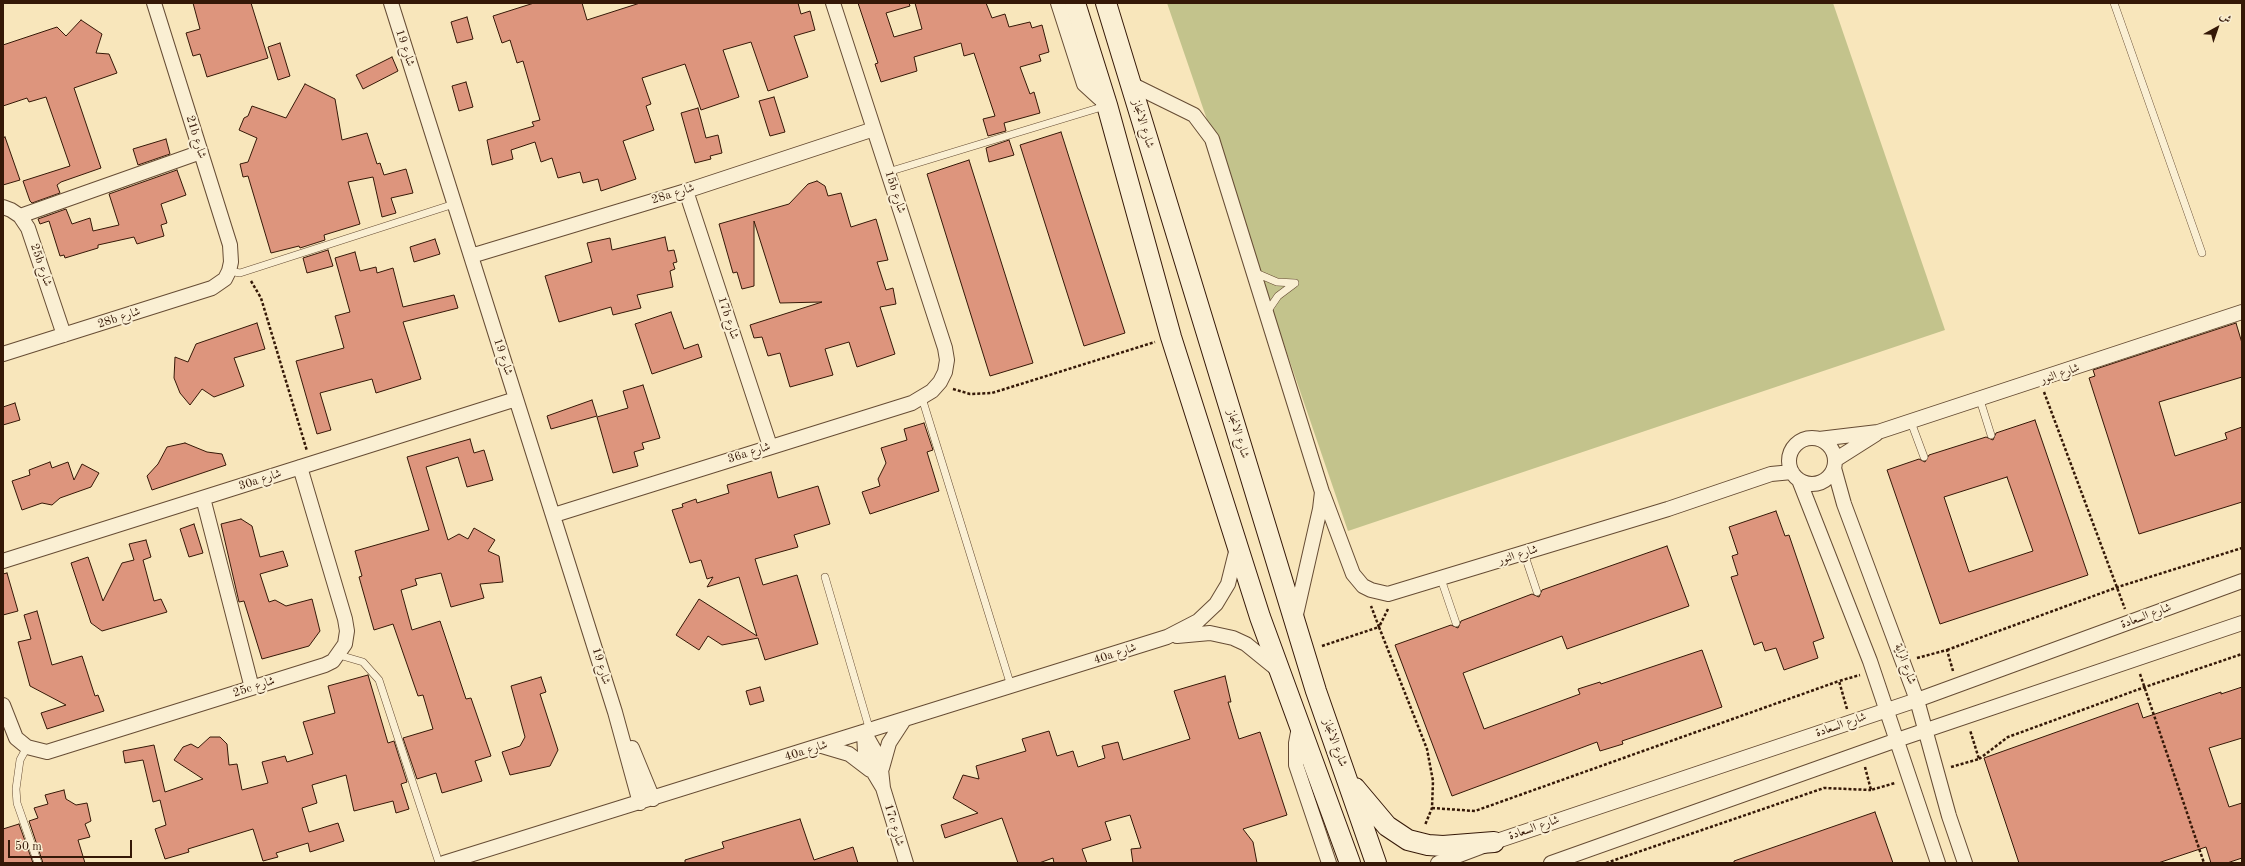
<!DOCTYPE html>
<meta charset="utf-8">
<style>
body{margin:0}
#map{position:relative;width:2245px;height:866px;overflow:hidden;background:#f8e6bb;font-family:"Old Standard TT",Amiri,serif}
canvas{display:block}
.frame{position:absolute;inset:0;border:4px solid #351807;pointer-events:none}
.north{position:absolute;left:2197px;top:8px;width:40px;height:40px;-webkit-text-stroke:3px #faefd3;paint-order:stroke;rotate:40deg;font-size:11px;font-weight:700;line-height:16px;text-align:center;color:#351807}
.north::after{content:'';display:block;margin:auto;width:14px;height:18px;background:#351807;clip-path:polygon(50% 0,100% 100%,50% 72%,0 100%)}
.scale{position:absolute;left:8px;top:840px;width:124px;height:18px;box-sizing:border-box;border:2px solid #351807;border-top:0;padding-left:5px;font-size:12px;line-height:14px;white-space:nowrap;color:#351807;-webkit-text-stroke:3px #faefd3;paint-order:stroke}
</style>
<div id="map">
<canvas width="2245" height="866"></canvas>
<div class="frame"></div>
<div class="north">ش</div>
<div class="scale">50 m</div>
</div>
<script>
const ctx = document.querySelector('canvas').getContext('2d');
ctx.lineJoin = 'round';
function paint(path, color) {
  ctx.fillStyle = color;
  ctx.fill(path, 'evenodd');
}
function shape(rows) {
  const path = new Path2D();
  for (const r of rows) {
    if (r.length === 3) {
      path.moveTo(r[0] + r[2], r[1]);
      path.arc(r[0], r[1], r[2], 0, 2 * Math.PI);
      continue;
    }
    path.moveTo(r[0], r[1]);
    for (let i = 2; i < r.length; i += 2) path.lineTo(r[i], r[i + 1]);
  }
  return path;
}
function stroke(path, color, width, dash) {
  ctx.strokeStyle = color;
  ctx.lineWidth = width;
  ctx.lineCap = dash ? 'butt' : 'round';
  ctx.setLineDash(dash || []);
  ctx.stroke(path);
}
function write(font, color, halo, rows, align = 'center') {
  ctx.font = font + ' "Old Standard TT",Amiri,serif';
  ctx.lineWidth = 4;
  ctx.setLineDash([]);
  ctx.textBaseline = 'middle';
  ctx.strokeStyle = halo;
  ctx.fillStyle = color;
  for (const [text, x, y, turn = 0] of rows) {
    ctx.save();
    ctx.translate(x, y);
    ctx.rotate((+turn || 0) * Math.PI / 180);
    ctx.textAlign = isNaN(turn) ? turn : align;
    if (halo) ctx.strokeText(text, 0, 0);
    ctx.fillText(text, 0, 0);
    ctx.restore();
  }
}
paint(shape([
 [1167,3,1833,3,1945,330,1348,531]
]), '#c3c38c');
const building = shape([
 [193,3,251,3,268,58,207,77,200,54,193,56,186,33,200,29,193,3],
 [534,3,582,3,587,20,640,3,798,3,801,14,810,11,815,30,794,36,808,77,768,91,751,42,723,50,739,97,701,110,685,64,642,78,651,104,646,106,654,130,623,141,636,179,601,191,598,179,583,183,580,172,558,178,552,158,541,162,535,142,511,150,513,159,492,165,487,140,534,126,532,122,540,120,523,61,517,63,510,40,502,43,493,16,534,3],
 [858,3,909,3,910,6,886,13,894,37,922,29,915,3,986,3,992,18,1005,14,1009,27,1030,22,1032,28,1042,25,1049,52,1039,55,1041,61,1020,67,1030,94,1034,92,1040,113,1004,123,1006,131,988,136,983,119,995,116,974,53,964,56,961,43,914,57,917,71,881,82,875,64,878,63,858,3],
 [467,17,473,39,457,43,451,22,467,17],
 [81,20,102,34,96,53,109,54,117,73,74,88,101,168,61,182,57,185,60,193,32,203,30,201,23,181,70,166,46,97,29,102,27,98,3,106,3,45,57,27,66,36,81,20],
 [280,43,290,76,278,80,268,47,280,43],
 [392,57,398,71,363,89,356,75,392,57],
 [466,82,473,107,459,111,452,86,466,82],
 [305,84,335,99,342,140,367,133,377,164,380,163,384,175,406,169,413,193,391,198,396,213,382,217,373,177,348,182,360,224,324,235,325,240,300,248,299,246,271,253,248,176,243,177,240,164,248,162,257,138,239,130,244,118,248,116,252,106,286,118,305,84],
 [774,97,785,132,770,136,759,101,774,97],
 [698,108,706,138,718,135,722,153,710,156,711,159,695,163,681,113,698,108],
 [1061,132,1125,333,1084,346,1020,145,1061,132],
 [5,137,20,180,3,185,3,138,5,137],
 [166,139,170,154,138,165,133,149,166,139],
 [1009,140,1014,155,989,162,986,148,1009,140],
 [969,160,1033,363,990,376,927,174,969,160],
 [177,170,186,195,161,204,167,223,161,225,164,236,137,244,134,237,98,245,98,248,65,258,64,255,60,256,49,221,40,224,38,219,66,209,72,224,90,218,93,231,119,225,109,194,177,170],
 [817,181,825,186,828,196,841,193,851,227,876,219,888,260,877,262,886,290,893,288,896,304,880,307,895,354,857,367,849,342,825,349,833,375,790,387,780,353,768,356,762,337,754,338,750,325,822,302,780,303,754,221,754,286,742,289,737,272,733,273,719,224,789,204,808,184,817,181],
 [665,237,668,251,674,250,677,262,673,263,675,269,670,271,673,287,637,295,641,308,613,315,611,307,559,322,545,276,592,262,587,243,610,238,612,250,665,237],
 [435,239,440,254,414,262,410,247,435,239],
 [328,250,333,266,307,273,303,258,328,250],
 [355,252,360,271,376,267,377,273,393,268,403,307,454,295,458,308,403,322,421,379,376,393,372,379,320,393,331,430,317,434,296,361,344,348,335,316,350,312,335,258,355,252],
 [671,312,684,349,698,344,702,357,652,374,635,324,671,312],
 [257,323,265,349,234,358,244,386,214,397,202,389,190,405,180,393,174,378,175,357,188,362,196,344,257,323],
 [2236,323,2242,343,2242,377,2159,402,2175,456,2227,439,2225,433,2242,427,2242,502,2139,534,2089,378,2095,376,2093,370,2236,323],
 [643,385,660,438,642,443,644,449,634,452,638,466,613,473,597,417,628,408,623,391,643,385],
 [592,400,597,416,551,429,547,416,592,400],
 [15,403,20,420,3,425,3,407,15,403],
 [2035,420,2088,575,1940,624,1887,470,1919,459,1925,462,1929,455,1986,437,1993,440,1996,433,2035,420],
 [2007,477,2033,551,1969,572,1944,497,2007,477],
 [924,423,933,450,927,452,939,491,870,514,862,492,880,486,878,479,886,463,881,448,907,440,904,429,924,423],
 [470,439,474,453,484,450,493,480,467,487,458,457,426,467,448,540,459,534,468,539,474,528,495,540,488,551,499,556,503,582,480,584,484,598,451,607,441,573,415,579,417,585,401,590,412,630,440,621,466,699,471,698,491,756,475,761,482,781,442,793,436,773,417,779,403,738,433,729,423,695,418,696,393,624,374,630,359,577,362,576,355,551,429,530,407,457,470,439],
 [185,443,207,452,222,454,226,465,152,490,147,476,158,464,167,447,185,443],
 [50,462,52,468,68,462,74,480,82,464,99,473,91,487,60,498,52,505,42,503,22,510,12,481,30,475,29,470,50,462],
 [771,472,778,498,818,486,830,524,794,535,798,547,755,559,763,585,797,575,818,644,765,660,758,638,722,645,708,636,699,650,676,635,699,599,757,636,739,577,707,587,713,577,707,579,701,560,690,563,672,510,683,507,682,504,696,499,697,503,729,493,727,485,771,472],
 [1776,511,1785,536,1789,535,1824,638,1813,642,1818,658,1784,670,1776,648,1765,651,1762,642,1754,645,1731,577,1738,575,1732,556,1738,554,1729,527,1776,511],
 [241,519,252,526,260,557,283,551,288,566,260,574,269,602,275,600,286,606,312,599,320,631,309,646,262,659,244,601,239,602,221,524,241,519],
 [194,524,203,553,189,557,180,529,194,524],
 [146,540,151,557,143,560,154,601,161,599,167,612,102,631,91,623,71,563,88,557,103,601,122,563,134,560,129,544,146,540],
 [1667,546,1689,606,1567,649,1562,636,1463,673,1484,729,1580,694,1578,689,1600,682,1601,684,1702,650,1722,707,1622,741,1623,744,1600,751,1597,742,1452,796,1395,645,1451,625,1458,628,1461,621,1532,594,1539,597,1542,590,1667,546],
 [7,573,18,611,3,615,3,574,7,573],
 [37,611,52,665,82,656,95,696,98,695,104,711,47,729,41,713,66,705,30,686,18,642,31,639,24,615,37,611],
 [368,675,388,743,394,741,407,782,401,784,409,809,396,813,393,801,354,811,346,775,312,785,317,803,302,808,309,832,338,823,344,841,310,852,308,843,276,853,278,857,263,861,253,829,188,849,189,852,165,859,155,829,166,825,160,800,153,802,143,760,125,763,123,751,154,745,165,792,203,779,174,760,183,747,191,744,198,748,210,737,220,737,227,744,229,765,237,764,242,790,268,783,262,762,285,756,287,762,313,754,303,722,335,713,328,686,368,675],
 [1225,676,1231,702,1228,702,1239,739,1260,732,1287,815,1243,829,1253,842,1257,863,1133,863,1131,849,1141,848,1130,815,1105,822,1111,840,1082,849,1087,863,1054,863,1053,858,1039,863,1018,863,1002,818,945,838,941,825,978,813,953,798,963,775,979,779,976,766,1026,751,1022,739,1049,731,1057,756,1073,751,1078,767,1105,758,1102,746,1118,742,1123,760,1190,739,1174,691,1225,676],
 [541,677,546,692,540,694,558,750,550,766,510,775,502,752,520,746,525,737,511,686,541,677],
 [760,687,764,701,750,705,746,691,760,687],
 [2242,687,2242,738,2209,748,2229,807,2242,803,2242,858,2227,863,2211,863,2206,847,2158,863,2019,863,1984,758,2138,703,2143,718,2221,692,2221,694,2242,687],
 [64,790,66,799,76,805,87,803,91,821,85,824,90,837,78,840,85,863,43,863,29,821,38,818,34,808,48,804,45,795,64,790],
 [1875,812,1893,863,1734,863,1734,861,1875,812],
 [800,819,814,860,853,847,858,863,685,863,685,860,724,848,722,842,800,819],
 [19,824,33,863,3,863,3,829,19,824]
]);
paint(building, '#dd957d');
stroke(building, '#351807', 1);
const lane = shape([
 [2114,3,2202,253],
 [888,172,1105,106],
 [229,271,240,273,454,204],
 [1256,273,1277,282,1295,283],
 [1267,312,1278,296,1294,284],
 [922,398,1011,686],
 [1980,400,1991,435],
 [1911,422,1924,457],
 [1524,553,1537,592],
 [825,577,870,731],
 [1441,579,1456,623],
 [339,655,363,662,379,680,439,863],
 [27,747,20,760,16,789,17,803,38,863]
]);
const street = shape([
 [391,3,615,712,640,803],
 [1058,3,1084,84,1107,105],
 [1131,84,1194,115,1212,139,1322,492,1320,509,1295,619],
 [686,191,770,446],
 [3,207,11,210,20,216,28,228,64,335],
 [20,216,201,152],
 [471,256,686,191,874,129],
 [3,354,212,288,225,279,229,271,231,262,230,245,154,3],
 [1812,461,23],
 [1819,439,1878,432,2242,312],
 [1835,460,1876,434],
 [1834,468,1844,504,1917,700,1949,816,1965,863],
 [1799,480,1870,661,1938,863],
 [1323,494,1353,574,1363,586,1371,590,1388,594,1668,509,1771,474,1792,472],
 [203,498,252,688],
 [554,515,912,403,932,391,940,382,945,372,947,360,945,348,833,3],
 [3,561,516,399],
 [1177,636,1210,633,1233,638,1246,644,1278,670],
 [3,705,16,738,27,747,47,752,325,665,333,661,345,644,347,631,345,619,300,467],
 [1299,727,1296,743,1296,765,1329,863],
 [864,732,880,760,883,788,906,863],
 [864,732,865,753,868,763,883,788],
 [822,746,849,754,870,770],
 [632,748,653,799],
 [882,768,889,743,904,720],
 [444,863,1167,637,1198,621,1216,604,1228,584,1237,548],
 [1438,863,1494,842,1917,700,2242,581],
 [1551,863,1897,740,2242,623]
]);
const secondary = shape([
 [1075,3,1107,105,1171,337,1260,617,1350,863],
 [1106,3,1316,691,1376,863],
 [1355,788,1387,826,1408,840,1428,845,1443,846,1494,842]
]);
stroke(lane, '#664c34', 8);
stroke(street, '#664c34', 16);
stroke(secondary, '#351807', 22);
stroke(shape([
 [251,281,261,298,307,451],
 [953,389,970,394,992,393,1155,342],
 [2044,392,2125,609],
 [1388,609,1379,627,1427,749,1433,781,1432,808,1425,825],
 [1322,646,1379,627,1371,606],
 [1947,650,2118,587,2242,548],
 [1917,658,1947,650,1953,671],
 [2140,674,2204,863],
 [1847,709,1839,681,1860,675],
 [1979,759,2008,737,2145,687,2242,654],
 [1865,767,1871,790,1895,783],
 [1951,767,1979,759,1970,730],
 [1432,808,1475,811,1839,681],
 [1606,863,1824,788,1871,790]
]), '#351807', 2.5, [3, 2]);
stroke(lane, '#faefd3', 7);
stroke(street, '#faefd3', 14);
stroke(secondary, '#faefd3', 20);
write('12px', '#351807', '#faefd3', [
 ["شارع 19",405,48,72],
 ["شارع الانجاز",1143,124,73],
 ["21b شارع",196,137,73],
 ["15b شارع",895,192,72],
 ["28a شارع",673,194,-17],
 ["25b شارع",41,265,71],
 ["28b شارع",119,318,-18],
 ["17b شارع",728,318,72],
 ["شارع 19",503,357,72],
 ["شارع النور",2060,374,-19],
 ["شارع الانجاز",1238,434,73],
 ["36a شارع",749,453,-18],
 ["30a شارع",260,480,-18],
 ["شارع النور",1518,555,-17],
 ["شارع السعادة",2146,616,-20],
 ["40a شارع",1115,654,-18],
 ["شارع الراية",1905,664,70],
 ["شارع 19",601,666,73],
 ["25c شارع",254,687,-18],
 ["شارع السعادة",1841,725,-19],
 ["شارع الانجاز",1335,743,70],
 ["40a شارع",806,751,-17],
 ["17c شارع",894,825,73],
 ["شارع السعادة",1534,828,-19]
]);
</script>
